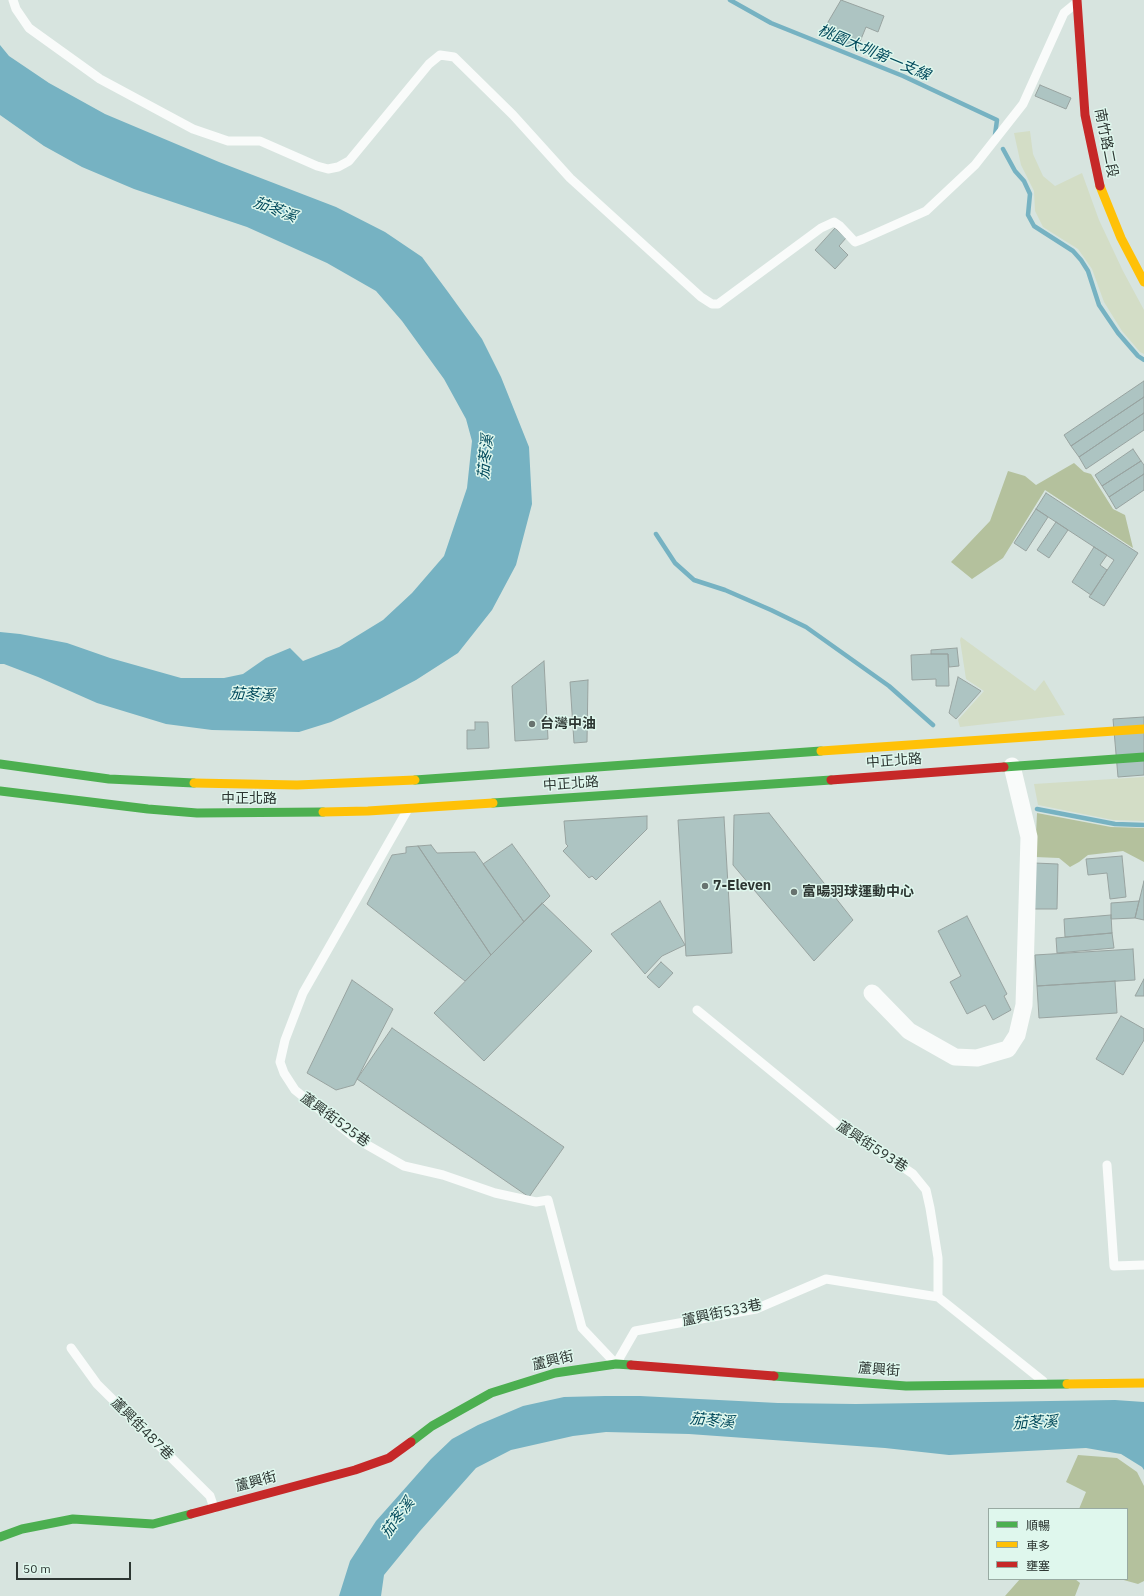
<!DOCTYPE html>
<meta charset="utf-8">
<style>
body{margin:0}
#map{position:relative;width:1144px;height:1596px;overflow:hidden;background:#d7e4df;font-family:"IBM Plex Sans","Noto Sans TC",sans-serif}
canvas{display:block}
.legend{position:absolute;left:988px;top:1508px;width:140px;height:72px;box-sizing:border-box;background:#dff7ed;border:1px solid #98aaa2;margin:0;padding:5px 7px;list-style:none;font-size:12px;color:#2d3632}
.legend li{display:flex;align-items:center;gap:8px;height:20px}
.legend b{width:20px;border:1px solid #98aaa2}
.scale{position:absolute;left:16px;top:1562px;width:115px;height:18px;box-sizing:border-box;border:2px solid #2d3632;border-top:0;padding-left:5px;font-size:12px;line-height:14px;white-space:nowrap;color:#2d3632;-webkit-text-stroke:3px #dff7ed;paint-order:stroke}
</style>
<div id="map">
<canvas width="1144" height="1596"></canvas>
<ul class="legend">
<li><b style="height:5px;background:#4caf50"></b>順暢</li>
<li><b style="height:5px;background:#ffc107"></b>車多</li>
<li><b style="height:5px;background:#c62828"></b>壅塞</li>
</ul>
<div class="scale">50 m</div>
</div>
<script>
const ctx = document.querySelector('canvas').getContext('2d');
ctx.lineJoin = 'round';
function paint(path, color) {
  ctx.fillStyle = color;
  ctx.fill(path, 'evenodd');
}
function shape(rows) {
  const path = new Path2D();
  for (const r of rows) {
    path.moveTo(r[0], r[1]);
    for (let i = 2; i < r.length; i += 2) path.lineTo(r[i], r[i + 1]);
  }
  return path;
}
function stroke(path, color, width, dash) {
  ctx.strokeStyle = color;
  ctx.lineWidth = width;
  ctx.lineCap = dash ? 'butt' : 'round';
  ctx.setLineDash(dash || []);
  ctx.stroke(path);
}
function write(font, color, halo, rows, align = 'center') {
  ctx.font = font + ' "IBM Plex Sans","Noto Sans TC",sans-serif';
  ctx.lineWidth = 3;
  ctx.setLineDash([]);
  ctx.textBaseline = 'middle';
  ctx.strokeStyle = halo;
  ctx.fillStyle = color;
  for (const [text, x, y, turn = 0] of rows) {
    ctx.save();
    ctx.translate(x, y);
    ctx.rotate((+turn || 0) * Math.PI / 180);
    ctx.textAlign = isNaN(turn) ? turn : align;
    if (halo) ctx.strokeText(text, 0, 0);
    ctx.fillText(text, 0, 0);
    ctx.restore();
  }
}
paint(shape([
 [1030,131,1033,154,1043,176,1055,186,1082,173,1099,220,1123,271,1144,310,1144,354,1140,352,1122,331,1104,302,1092,269,1078,249,1043,227,1035,211,1034,191,1021,165,1014,133],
 [961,637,1035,691,1044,680,1065,715,960,727,958,720,984,691,966,679,960,640],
 [1144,777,1144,821,1113,820,1038,805,1034,784]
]), '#d3ddc6');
paint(shape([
 [1074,463,1084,472,1091,474,1113,509,1125,515,1133,548,1045,490,1003,558,972,579,951,562,990,521,1008,471,1025,476,1036,485],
 [1037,813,1111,827,1144,828,1144,862,1123,851,1088,855,1079,862,1070,867,1059,858,1035,857],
 [1078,1455,1117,1458,1137,1472,1144,1486,1144,1581,1138,1584,1120,1579,1127,1579,1127,1509,1079,1509,1086,1492,1066,1482],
 [1020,1579,1075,1579,1080,1583,1075,1596,1005,1596]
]), '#b4c19d');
paint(shape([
 [0,45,9,56,49,83,105,114,219,162,336,207,385,232,422,257,448,292,482,339,501,377,529,447,532,504,516,565,492,610,458,653,416,680,380,699,331,722,299,732,212,730,166,724,97,703,38,677,4,664,0,664,0,632,20,634,67,643,110,658,181,678,224,678,243,674,266,658,290,648,303,661,339,647,383,620,412,593,444,556,467,488,472,441,466,419,444,379,402,321,376,291,327,263,247,227,134,189,82,167,44,146,0,115],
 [605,1396,640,1396,778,1403,856,1404,1115,1400,1144,1402,1144,1470,1142,1467,1121,1454,1086,1448,949,1455,885,1448,689,1434,606,1432,573,1436,511,1450,476,1468,420,1531,384,1575,381,1596,339,1596,350,1561,376,1521,431,1459,452,1439,478,1425,523,1406,564,1397]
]), '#76b2c2');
stroke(shape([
 [730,0,771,23,903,76,997,120,995,135],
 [1003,149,1015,171,1024,181,1030,194,1028,215,1034,226,1073,251,1081,260,1088,271,1099,305,1118,333,1138,356,1144,360],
 [656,534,675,563,694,580,725,590,771,610,806,627,889,686,933,725],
 [1037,809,1115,824,1144,825]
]), '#76b2c2', 4.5);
const building = shape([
 [841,0,884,16,878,32,866,27,857,49,821,34,841,0],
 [1040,85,1071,98,1066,109,1035,96,1040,85],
 [835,228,846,238,839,246,848,255,835,269,815,250,835,228],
 [1144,381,1144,397,1071,446,1064,435,1144,381],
 [1144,397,1144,413,1079,457,1071,446,1144,397],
 [1144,413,1144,430,1086,469,1079,457,1144,413],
 [1133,449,1141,461,1102,486,1095,475,1133,449],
 [1141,461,1144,465,1144,474,1109,497,1102,486,1141,461],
 [1144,474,1144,490,1116,509,1109,497,1144,474],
 [1046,493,1138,553,1104,606,1089,597,1114,560,1036,509,1046,493],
 [1036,509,1048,517,1026,551,1014,543,1036,509],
 [1056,522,1068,530,1049,558,1037,550,1056,522],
 [1094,547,1107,555,1100,565,1107,570,1091,595,1072,582,1094,547],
 [957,648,959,666,949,667,948,654,931,654,931,650,957,648],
 [931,654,948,654,949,686,936,686,936,679,912,680,911,655,931,654],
 [544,661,548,739,515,741,512,686,544,661],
 [958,677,981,691,956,719,949,713,958,677],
 [588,680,587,742,574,743,570,682,588,680],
 [1144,717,1144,775,1118,777,1113,719,1144,717],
 [475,722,488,722,489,748,467,749,467,730,475,730,475,722],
 [769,813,853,920,814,961,733,865,734,815,769,813],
 [647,816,647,829,596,880,592,876,589,878,563,851,568,846,566,844,564,821,647,816],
 [724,817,732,953,686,956,678,820,724,817],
 [512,844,550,896,524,922,483,864,512,844],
 [431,845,437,853,475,852,524,922,491,955,418,846,431,845],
 [418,846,491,955,465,981,367,904,392,855,406,853,406,847,418,846],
 [1122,856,1126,897,1110,899,1107,873,1088,875,1086,859,1122,856],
 [1034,863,1058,864,1057,909,1034,909,1034,863],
 [1144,881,1144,920,1135,918,1144,881],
 [660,901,685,945,662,956,645,974,611,934,660,901],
 [1139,901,1135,918,1111,919,1111,903,1139,901],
 [542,903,592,951,484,1061,434,1013,542,903],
 [1111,915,1112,933,1065,937,1064,919,1111,915],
 [967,916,1007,994,1004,996,1011,1010,993,1020,985,1005,967,1014,950,982,961,976,938,931,967,916],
 [1112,933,1114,948,1057,953,1056,938,1112,933],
 [1133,949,1135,980,1037,986,1035,955,1133,949],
 [661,962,673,973,659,988,647,977,661,962],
 [1144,979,1144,996,1135,996,1144,979],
 [352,980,393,1009,354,1085,336,1090,307,1073,352,980],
 [1115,981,1117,1013,1039,1018,1037,986,1115,981],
 [1121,1016,1144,1029,1144,1040,1123,1075,1096,1059,1121,1016],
 [392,1028,564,1147,529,1197,357,1079,392,1028]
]);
paint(building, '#adc4c2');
stroke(building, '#98a3a0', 1);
stroke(shape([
 [13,0,16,9,29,28,100,79,193,129,228,141,260,141,317,166,328,169,338,167,349,161,429,64,440,55,454,57,513,115,570,178,701,297,712,304,718,304,821,228,834,222,840,226,855,242,863,239,926,211,975,165,1023,104,1064,13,1075,4],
 [408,809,303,993,285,1040,280,1062,284,1073,295,1090,355,1138,404,1166,443,1175,495,1193,536,1202,548,1200,582,1328,616,1364,635,1331,756,1309,826,1279,938,1297,1043,1381],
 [697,1010,841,1128,884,1154,913,1174,926,1190,930,1208,938,1258,938,1297],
 [1107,1165,1114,1266,1144,1265],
 [71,1348,97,1384,210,1496,214,1508]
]), '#f9fbfa', 9);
stroke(shape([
 [872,993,909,1031,955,1057,977,1058,1008,1049,1017,1035,1024,1005,1029,837,1012,766]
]), '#f9fbfa', 17);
stroke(shape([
 [0,764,109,779,194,783],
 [1004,767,1144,757],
 [415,780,821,751],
 [0,791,148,809,197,813,323,812],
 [493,803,831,780],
 [774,1376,906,1386,1067,1384],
 [411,1442,432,1426,491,1393,555,1373,616,1364,631,1365],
 [0,1537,22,1529,73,1519,153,1524,191,1514]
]), '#4caf50', 9);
stroke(shape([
 [1100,186,1121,238,1144,282],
 [821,751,1144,729],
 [194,783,297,785,415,780],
 [323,812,368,811,493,803],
 [1067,1384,1144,1383]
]), '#ffc107', 9);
stroke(shape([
 [1077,0,1085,115,1100,186],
 [831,780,1004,767],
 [631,1365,774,1376],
 [191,1514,355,1470,389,1458,411,1442]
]), '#c62828', 9);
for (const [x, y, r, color] of [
 [532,724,4,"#68736f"],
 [705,886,4,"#68736f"],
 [794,892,4,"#68736f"]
]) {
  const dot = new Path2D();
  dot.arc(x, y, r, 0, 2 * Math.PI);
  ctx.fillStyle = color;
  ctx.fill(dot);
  stroke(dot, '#dff7ed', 1.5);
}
write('14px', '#2d3632', '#dff7ed', [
 ["南竹路二段",1106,143,79],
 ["中正北路",894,761,-4],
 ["中正北路",571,784,-4],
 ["中正北路",249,799],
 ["蘆興街525巷",335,1120,36],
 ["蘆興街593巷",872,1147,33],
 ["蘆興街533巷",722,1313,-12],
 ["蘆興街",553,1361,-13],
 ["蘆興街",879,1370,4],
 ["蘆興街487巷",142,1429,45],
 ["蘆興街",256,1482,-15]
]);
write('bold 14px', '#2d3632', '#dff7ed', [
 ["台灣中油",540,724],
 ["7-Eleven",713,886],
 ["富暘羽球運動中心",802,892]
], 'left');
write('italic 15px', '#024a5c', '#dff7ed', [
 ["桃園大圳第一支線",874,53,23],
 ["茄苳溪",275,210,21],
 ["茄苳溪",486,457,-84],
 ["茄苳溪",252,695,3],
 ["茄苳溪",712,1421,5],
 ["茄苳溪",1035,1423,-3],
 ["茄苳溪",398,1518,-54]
]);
</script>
